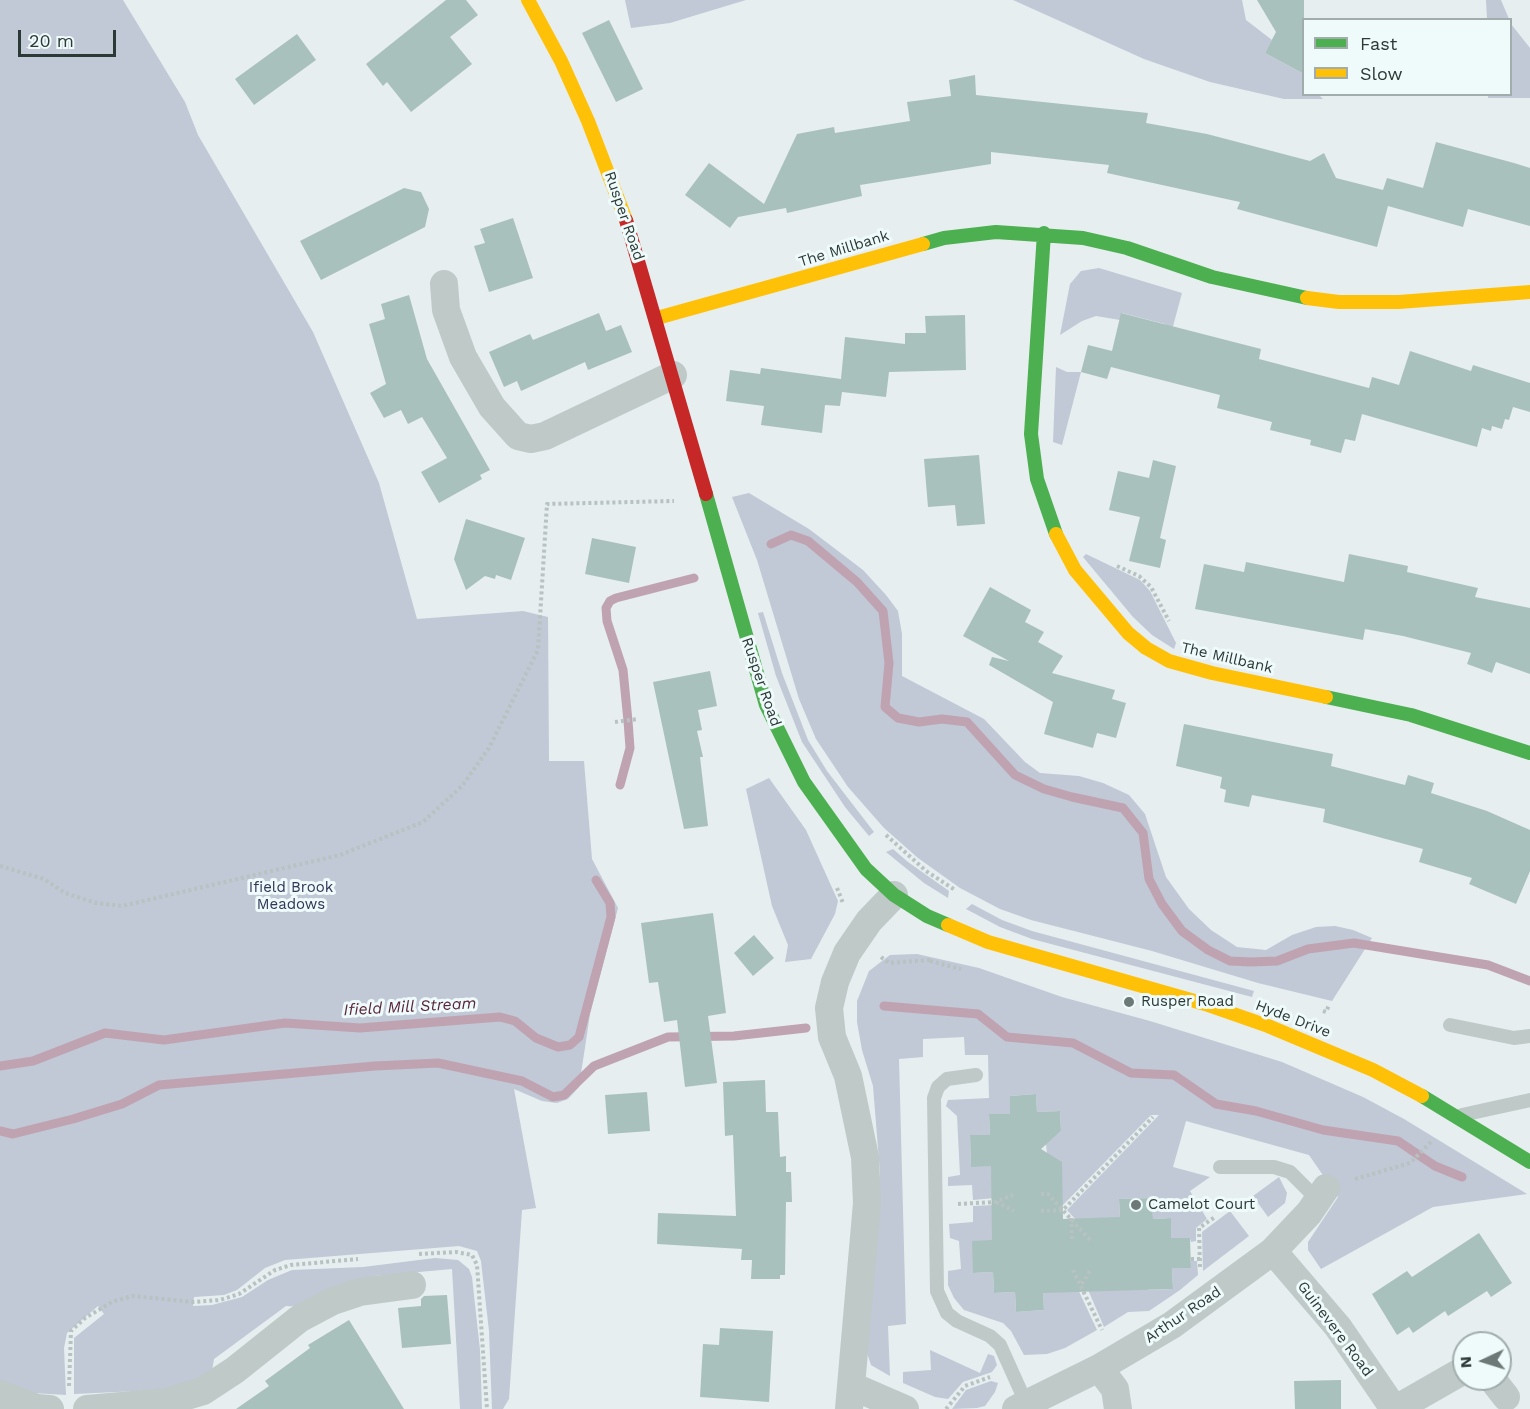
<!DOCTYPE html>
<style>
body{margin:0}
#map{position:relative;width:1530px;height:1409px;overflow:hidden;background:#e6eeef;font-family:"Work Sans",sans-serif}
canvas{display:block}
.legend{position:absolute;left:1302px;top:18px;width:210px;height:78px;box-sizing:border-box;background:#effafa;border:2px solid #a1adac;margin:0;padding:8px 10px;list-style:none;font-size:18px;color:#2c3a37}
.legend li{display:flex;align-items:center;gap:12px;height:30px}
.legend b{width:30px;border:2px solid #a1adac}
.north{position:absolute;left:1452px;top:1331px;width:60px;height:60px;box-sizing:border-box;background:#effafa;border:2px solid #a1adac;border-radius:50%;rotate:266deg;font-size:16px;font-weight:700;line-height:24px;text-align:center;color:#2c3a37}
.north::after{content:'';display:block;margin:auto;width:21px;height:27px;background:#6d7977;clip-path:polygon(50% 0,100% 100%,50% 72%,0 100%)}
.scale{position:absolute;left:18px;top:30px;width:98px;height:27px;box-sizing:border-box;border:3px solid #2c3a37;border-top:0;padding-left:8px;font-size:18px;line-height:21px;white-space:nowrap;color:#2c3a37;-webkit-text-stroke:4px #effafa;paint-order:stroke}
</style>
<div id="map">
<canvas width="1530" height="1409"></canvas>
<ul class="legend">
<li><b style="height:8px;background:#4caf50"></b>Fast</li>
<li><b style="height:8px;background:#ffc107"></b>Slow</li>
</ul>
<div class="north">N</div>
<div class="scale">20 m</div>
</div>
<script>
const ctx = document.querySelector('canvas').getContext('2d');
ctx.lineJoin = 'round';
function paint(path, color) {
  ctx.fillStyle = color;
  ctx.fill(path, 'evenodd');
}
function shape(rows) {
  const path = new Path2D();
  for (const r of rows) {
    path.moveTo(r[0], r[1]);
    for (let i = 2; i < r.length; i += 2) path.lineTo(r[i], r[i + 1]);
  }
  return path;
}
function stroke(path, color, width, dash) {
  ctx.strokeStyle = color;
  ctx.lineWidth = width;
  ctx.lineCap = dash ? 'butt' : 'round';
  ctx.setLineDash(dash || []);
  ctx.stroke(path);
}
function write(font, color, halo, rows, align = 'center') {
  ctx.font = font + ' "Work Sans",sans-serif';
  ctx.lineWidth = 6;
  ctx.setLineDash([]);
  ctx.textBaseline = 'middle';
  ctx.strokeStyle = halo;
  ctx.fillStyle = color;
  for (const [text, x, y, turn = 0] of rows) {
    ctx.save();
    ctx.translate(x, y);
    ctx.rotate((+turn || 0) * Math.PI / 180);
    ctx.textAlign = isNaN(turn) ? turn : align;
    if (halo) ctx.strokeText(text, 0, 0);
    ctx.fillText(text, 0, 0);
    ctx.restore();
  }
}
paint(shape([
 [0,0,123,0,185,102,198,135,313,332,379,483,417,619,523,611,548,617,549,761,584,761,592,859,618,908,590,1014,579,1087,568,1099,557,1103,542,1101,514,1089,536,1208,522,1210,509,1399,503,1409,492,1409,489,1331,481,1261,477,1251,459,1246,285,1260,265,1268,237,1290,224,1295,194,1297,193,1306,212,1305,242,1297,268,1280,292,1270,363,1267,435,1258,458,1260,469,1269,472,1277,480,1350,482,1409,460,1409,452,1269,375,1276,300,1307,286,1306,214,1359,212,1371,195,1381,159,1390,74,1394,74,1338,104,1314,98,1306,67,1333,64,1348,66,1395,33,1393,0,1381],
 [625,0,746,0,670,23,631,28],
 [1013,0,1242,0,1246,20,1272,40,1265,53,1302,73,1304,94,1319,95,1323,99,1284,99,1210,82,1144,59],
 [1486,0,1501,0,1509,19,1487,19],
 [1511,24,1530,48,1530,98,1488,98,1488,95,1510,94],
 [1099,268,1182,293,1172,330,1165,324,1122,313,1120,320,1096,316,1082,321,1060,335,1070,284,1081,271],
 [1056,367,1067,372,1081,372,1062,445,1053,442],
 [749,493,809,529,863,570,886,595,898,611,902,634,902,676,984,719,1025,762,1040,773,1079,776,1103,783,1129,795,1145,814,1166,877,1189,909,1211,930,1237,947,1266,950,1292,935,1316,927,1335,926,1353,930,1372,938,1332,1001,1258,983,1152,951,1031,920,1000,909,960,888,918,858,884,828,848,787,816,739,799,699,757,560,732,497],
 [1086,554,1140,580,1150,591,1176,643,1174,649,1152,635,1133,617,1083,557],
 [763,612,782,673,808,740,827,771,874,832,869,836,845,807,802,742,776,676,758,613],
 [769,778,806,830,838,901,835,914,811,959,785,962,788,945,772,906,746,789],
 [893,849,908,862,949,891,948,898,924,883,886,852],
 [972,904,1002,920,1032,931,1254,991,1252,997,1032,939,1000,927,966,909],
 [917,954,979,968,1062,997,1150,1021,1282,1062,1363,1097,1404,1119,1527,1194,1433,1207,1321,1269,1308,1250,1308,1242,1338,1197,1309,1155,1186,1121,1173,1167,1210,1177,1190,1191,1207,1219,1196,1228,1196,1241,1191,1242,1190,1238,1171,1238,1170,1218,1153,1219,1152,1198,1119,1199,1120,1217,1094,1240,1067,1210,1159,1115,1151,1115,1063,1205,1051,1192,1046,1144,1061,1131,1060,1111,1037,1112,1036,1094,1010,1096,1010,1114,989,1115,990,1135,970,1136,971,1166,991,1166,995,1198,973,1200,972,1185,948,1186,948,1177,960,1175,957,1116,946,1106,948,1100,989,1098,988,1055,965,1055,964,1037,923,1039,923,1057,899,1059,906,1324,888,1326,890,1376,871,1365,866,1350,880,1173,873,1086,862,1050,857,1022,857,1001,869,971,890,955],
 [1279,1177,1287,1193,1285,1203,1268,1217,1253,1196],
 [995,1205,992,1240,974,1273,993,1272,994,1293,1015,1292,1016,1312,1044,1310,1043,1293,1069,1270,1097,1330,1065,1348,1047,1354,1024,1355,1011,1331,1003,1323,964,1310,954,1298,948,1285,948,1271,961,1269,959,1241,950,1238,949,1224,973,1222,973,1206],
 [1230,1211,1249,1236,1203,1271,1202,1232],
 [1191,1261,1197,1261,1198,1275,1180,1290,1149,1311,1128,1312,1104,1327,1086,1285,1139,1277,1148,1290,1173,1289,1172,1268,1191,1268],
 [930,1350,980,1373,988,1354,994,1356,997,1365,992,1372,963,1382,948,1399,935,1397,903,1383,903,1372,931,1370],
 [991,1381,998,1383,995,1392,985,1406,977,1408,952,1409,966,1390]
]), '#c1c8d6');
stroke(shape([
 [771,544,791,535,808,541,857,582,883,611,889,663,885,707,898,718,919,722,942,719,967,722,1015,775,1044,789,1072,797,1123,808,1143,833,1149,879,1162,904,1182,931,1208,950,1230,961,1251,962,1277,961,1308,949,1354,943,1488,965,1530,981],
 [620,785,630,748,628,721,623,670,607,621,606,608,610,601,616,598,694,578],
 [884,1006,978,1014,1007,1037,1073,1043,1131,1073,1174,1075,1216,1104,1256,1111,1323,1130,1398,1141,1435,1166,1462,1177],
 [0,1066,33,1061,105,1033,164,1040,285,1023,360,1028,500,1017,515,1021,536,1038,558,1047,570,1045,579,1037,611,917,610,903,596,880],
 [0,1131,13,1134,73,1119,122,1104,159,1085,375,1066,438,1063,522,1081,553,1097,564,1095,594,1066,668,1037,734,1036,806,1028]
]), '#bfa3b1', 9);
paint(shape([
 [446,0,466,0,478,15,450,37,472,64,411,112,387,82,383,86,366,64],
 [1257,0,1304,0,1304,74,1265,53,1276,32],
 [609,20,643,89,616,102,582,33],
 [297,34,316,60,254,105,235,79],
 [975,75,976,95,1148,113,1146,123,1207,134,1310,161,1324,153,1336,178,1383,190,1387,178,1423,188,1436,142,1514,163,1530,168,1530,226,1468,209,1463,227,1388,206,1377,247,1237,209,1240,202,1107,173,1109,165,991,152,991,164,860,185,862,196,787,213,786,208,738,217,730,228,685,195,709,163,764,204,797,134,834,127,835,133,910,121,907,102,951,96,949,80],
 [404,188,421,192,429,209,425,227,321,280,300,241],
 [513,218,533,278,489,292,474,246,485,243,480,229],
 [409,295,427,359,490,470,480,475,482,479,439,503,421,472,447,458,422,417,408,424,401,410,384,418,370,393,386,384,369,324,385,319,381,304],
 [599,313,606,331,621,325,632,352,588,370,585,362,521,391,517,381,504,387,489,352,530,334,533,340],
 [1121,313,1261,349,1259,359,1369,388,1372,377,1399,385,1410,351,1471,371,1473,365,1530,383,1530,412,1513,407,1509,420,1505,419,1502,429,1492,426,1491,431,1482,428,1477,447,1362,414,1355,441,1345,439,1341,453,1310,445,1311,440,1270,430,1272,422,1217,408,1220,395,1111,367,1107,379,1081,372,1088,345,1112,351],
 [965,315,966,370,889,372,886,397,842,392,840,406,825,405,822,433,761,425,764,406,726,401,730,370,760,374,761,368,841,379,845,337,905,344,905,333,926,333,925,316],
 [979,455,985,524,957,526,955,505,928,507,924,459],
 [1153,460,1176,466,1160,538,1166,540,1160,568,1129,561,1140,517,1109,510,1118,471,1149,478],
 [466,519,525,538,511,580,496,575,495,579,485,576,466,590,454,559],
 [592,538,636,547,629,583,585,574],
 [1349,554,1408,566,1407,572,1478,588,1475,597,1530,608,1530,674,1496,662,1492,673,1467,664,1471,653,1403,636,1365,629,1363,640,1195,609,1204,564,1244,572,1246,562,1344,582],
 [990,587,1031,610,1025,622,1044,632,1038,642,1063,656,1052,673,1115,690,1112,699,1126,703,1116,738,1097,733,1093,748,1044,734,1053,702,989,665,992,657,1009,661,963,636],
 [710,671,717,706,698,710,702,730,697,731,703,757,700,757,708,826,684,829,653,682],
 [1184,724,1333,754,1331,766,1405,785,1408,775,1434,783,1431,793,1487,811,1530,830,1530,871,1516,904,1469,884,1472,878,1419,862,1423,849,1323,822,1325,809,1252,795,1249,807,1224,802,1226,790,1220,788,1222,777,1176,766],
 [713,913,726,1013,708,1016,717,1083,685,1087,677,1020,664,1022,658,982,649,983,641,923],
 [754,935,774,958,753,976,734,953],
 [765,1080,766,1112,778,1112,780,1157,786,1156,786,1172,791,1172,792,1202,786,1202,785,1275,780,1275,780,1279,751,1279,752,1260,741,1260,742,1249,657,1244,658,1213,736,1216,733,1135,725,1136,723,1082],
 [647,1092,650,1131,608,1134,605,1095],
 [1036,1094,1037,1112,1060,1111,1061,1131,1041,1149,1062,1162,1063,1219,1120,1217,1119,1199,1152,1198,1153,1219,1171,1218,1171,1238,1190,1238,1191,1268,1172,1268,1173,1289,1043,1293,1044,1310,1016,1312,1015,1292,994,1293,993,1272,973,1273,972,1241,992,1240,991,1166,971,1167,970,1135,990,1135,989,1114,1010,1114,1010,1096],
 [1479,1233,1512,1283,1491,1297,1487,1291,1448,1316,1445,1311,1413,1333,1409,1327,1397,1335,1372,1294,1407,1271,1412,1277],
 [447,1295,451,1344,402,1348,398,1308,421,1306,421,1299,424,1296],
 [349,1320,404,1409,236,1409,269,1386,265,1381,310,1348,308,1345],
 [720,1328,773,1331,769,1402,700,1397,703,1344,719,1345],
 [1341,1380,1341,1409,1295,1409,1294,1381]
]), '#a9c1bc');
stroke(shape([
 [1117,566,1139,576,1151,587,1169,621],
 [615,722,638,719],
 [886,835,926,871,955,890],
 [0,866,44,879,65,893,96,903,122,906,340,855,423,822,462,786,489,748,538,650,547,504,674,501],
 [837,888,843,903],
 [881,957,889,963,930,960],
 [930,961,961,969],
 [1323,1011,1326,1012,1329,1005],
 [1355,1179,1410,1163,1432,1141],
 [1041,1194,1048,1194,1090,1240],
 [996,1202,1014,1211],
 [958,1204,995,1202,1013,1195],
 [1041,1211,1063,1210,1153,1117],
 [1071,1218,1072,1240],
 [419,1254,456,1252,472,1255,477,1265,487,1409],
 [1191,1259,1200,1259],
 [1200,1267,1199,1228,1215,1217],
 [1073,1270,1102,1330],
 [1082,1284,1091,1269],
 [69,1386,71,1331,85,1318,112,1302,132,1296,194,1302,220,1300,239,1294,275,1270,291,1265,358,1259],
 [946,1409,965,1386,990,1377]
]), '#b7c2c1', 4, [3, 3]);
stroke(shape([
 [1450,1025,1514,1038,1530,1036],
 [976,1075,947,1079,938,1087,934,1098,937,1291,947,1313,957,1321,990,1336,1000,1345,1027,1405],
 [1462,1115,1530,1100],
 [1220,1167,1274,1167,1290,1172,1318,1200]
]), '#bec9c8', 14);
stroke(shape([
 [444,284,446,310,463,357,492,407,518,436,531,439,545,436,673,375],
 [1273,1251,1338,1327,1394,1409],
 [1099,1368,1115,1389,1118,1409],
 [1492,1379,1506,1397],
 [852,1386,905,1409],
 [0,1394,37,1408,50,1409],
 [87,1409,167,1402,203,1391,235,1370,299,1319,333,1301,360,1292,412,1285],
 [849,1409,867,1203,865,1157,848,1076,832,1037,829,1008,835,982,847,953,869,921,894,895],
 [1016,1409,1099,1368,1172,1325,1273,1251,1309,1213,1326,1188],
 [1396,1409,1464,1370]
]), '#bec9c8', 28);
stroke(shape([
 [1044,233,1031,434,1037,479,1056,534],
 [923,244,944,238,996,232,1083,238,1127,248,1212,277,1307,298],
 [706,494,766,705,804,782,866,869,894,895,927,916,948,925],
 [1326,697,1411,715,1530,753],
 [1422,1096,1530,1162]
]), '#4caf50', 14);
stroke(shape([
 [528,0,561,61,588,121,626,220],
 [1307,298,1339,302,1399,302,1530,292],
 [657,318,923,244],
 [1056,534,1075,570,1128,633,1146,648,1169,661,1212,673,1326,697],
 [948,925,988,942,1205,1004,1268,1026,1373,1070,1422,1096]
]), '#ffc107', 14);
stroke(shape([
 [626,220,706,494]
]), '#c62828', 14);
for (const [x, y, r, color] of [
 [1129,1002,6,"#6d7977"],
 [1136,1205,6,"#6d7977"]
]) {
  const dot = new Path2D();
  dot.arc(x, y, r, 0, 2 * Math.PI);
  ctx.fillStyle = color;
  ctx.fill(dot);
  stroke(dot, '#effafa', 2);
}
write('15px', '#2c3a37', '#effafa', [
 ["Rusper Road",624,216,71],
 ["The Millbank",844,249,-17],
 ["The Millbank",1227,658,13],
 ["Rusper Road",761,682,71],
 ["Hyde Drive",1293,1019,21],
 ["Arthur Road",1183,1315,-34],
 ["Guinevere Road",1335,1329,53]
]);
write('15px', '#313657', '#effafa', [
 ["Ifield Brook",291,888],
 ["Meadows",291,905]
]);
write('15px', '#2c3a37', '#effafa', [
 ["Rusper Road",1141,1002],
 ["Camelot Court",1148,1205]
], 'left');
write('italic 16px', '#59243b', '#effafa', [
 ["Ifield Mill Stream",410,1007,-3]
]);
</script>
